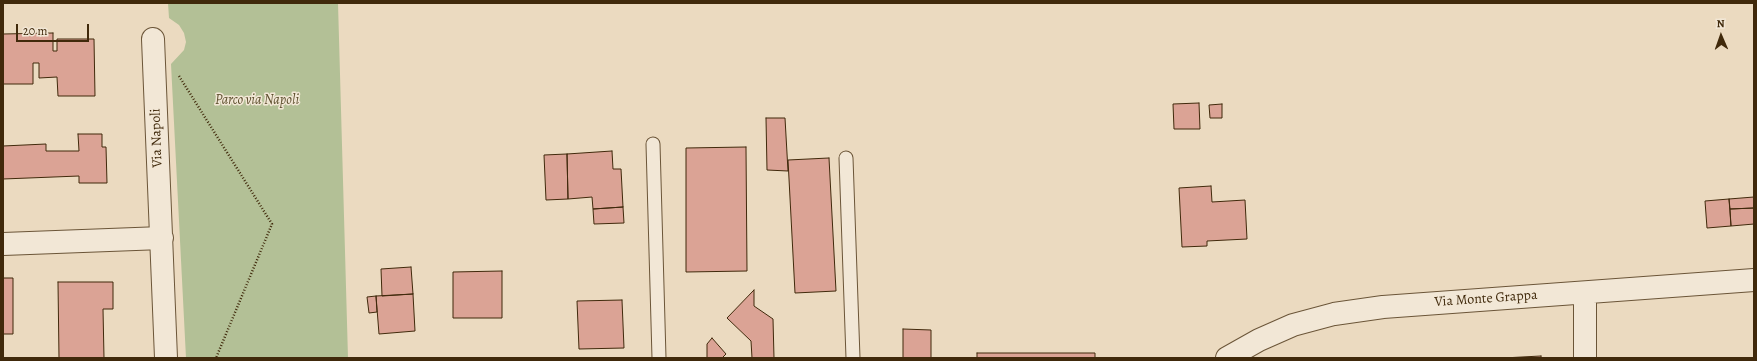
<!DOCTYPE html>
<style>
body{margin:0}
#map{position:relative;width:1757px;height:361px;overflow:hidden;background:#ebdac0;font-family:Alegreya,serif}
canvas{display:block}
.frame{position:absolute;inset:0;border:4px solid #40290b;pointer-events:none}
.north{position:absolute;left:1701px;top:16px;width:40px;height:40px;-webkit-text-stroke:3px #f2e7d6;paint-order:stroke;rotate:358deg;font-size:11px;font-weight:700;line-height:16px;text-align:center;color:#40290b}
.north::after{content:'';display:block;margin:auto;width:14px;height:18px;background:#40290b;clip-path:polygon(50% 0,100% 100%,50% 72%,0 100%)}
.scale{position:absolute;left:16px;top:24px;width:73px;height:18px;box-sizing:border-box;border:2px solid #40290b;border-top:0;padding-left:5px;font-size:12px;line-height:14px;white-space:nowrap;color:#40290b;-webkit-text-stroke:3px #f2e7d6;paint-order:stroke}
</style>
<div id="map">
<canvas width="1757" height="361"></canvas>
<div class="frame"></div>
<div class="north">N</div>
<div class="scale">20 m</div>
</div>
<script>
const ctx = document.querySelector('canvas').getContext('2d');
ctx.lineJoin = 'round';
function paint(path, color) {
  ctx.fillStyle = color;
  ctx.fill(path, 'evenodd');
}
function shape(rows) {
  const path = new Path2D();
  for (const r of rows) {
    path.moveTo(r[0], r[1]);
    for (let i = 2; i < r.length; i += 2) path.lineTo(r[i], r[i + 1]);
  }
  return path;
}
function stroke(path, color, width, dash) {
  ctx.strokeStyle = color;
  ctx.lineWidth = width;
  ctx.lineCap = dash ? 'butt' : 'round';
  ctx.setLineDash(dash || []);
  ctx.stroke(path);
}
function write(font, color, halo, rows, align = 'center') {
  ctx.font = font + ' Alegreya,serif';
  ctx.lineWidth = 3;
  ctx.setLineDash([]);
  ctx.textBaseline = 'middle';
  ctx.strokeStyle = halo;
  ctx.fillStyle = color;
  for (const [text, x, y, turn = 0] of rows) {
    ctx.save();
    ctx.translate(x, y);
    ctx.rotate((+turn || 0) * Math.PI / 180);
    ctx.textAlign = isNaN(turn) ? turn : align;
    if (halo) ctx.strokeText(text, 0, 0);
    ctx.fillText(text, 0, 0);
    ctx.restore();
  }
}
paint(shape([
 [168,3,338,3,348,358,186,358,171,64,184,50,186,42,184,33,179,25,169,18]
]), '#b3c096');
const building = shape([
 [53,33,53,51,57,51,57,39,94,39,95,96,58,96,57,77,39,78,39,63,33,63,33,84,3,84,3,34,53,33],
 [1199,103,1200,129,1174,129,1173,104,1199,103],
 [1222,104,1222,118,1210,118,1209,105,1222,104],
 [766,118,785,118,788,171,767,170,766,118],
 [78,134,102,134,102,147,106,147,107,183,79,183,79,176,3,179,3,146,46,144,46,151,79,151,78,134],
 [746,147,747,271,686,272,686,148,746,147],
 [612,151,613,169,621,169,623,207,593,209,592,197,568,199,567,154,612,151],
 [567,154,568,199,546,200,544,155,567,154],
 [829,158,836,291,795,293,788,160,829,158],
 [1211,186,1212,202,1245,200,1247,239,1207,241,1207,246,1182,247,1179,188,1211,186],
 [1754,197,1754,208,1730,209,1729,199,1754,197],
 [1729,199,1731,226,1707,228,1705,201,1729,199],
 [623,207,624,223,594,224,593,209,623,207],
 [1754,208,1754,224,1731,226,1730,209,1754,208],
 [411,267,413,294,382,296,381,269,411,267],
 [502,271,502,318,453,318,453,272,502,271],
 [3,278,13,278,13,334,3,334,3,278],
 [58,282,113,282,113,309,103,309,104,358,59,358,58,282],
 [754,290,754,306,773,319,774,358,752,358,751,341,727,318,754,290],
 [413,294,415,331,379,334,376,296,413,294],
 [376,296,377,312,369,313,367,297,376,296],
 [622,300,624,348,579,349,577,301,622,300],
 [903,329,931,330,931,358,903,358,903,329],
 [712,338,726,354,723,357,724,358,707,358,707,344,712,338],
 [977,353,1095,353,1095,358,977,358,977,353],
 [1541,356,1541,358,1503,358,1541,356]
]);
paint(building, '#dba395');
stroke(building, '#40290b', 1);
const lane = shape([
 [653,144,659,358],
 [846,158,853,358]
]);
const street = shape([
 [153,39,166,358],
 [3,244,162,238],
 [1585,293,1585,358],
 [1227,358,1259,340,1293,325,1334,314,1383,307,1754,280]
]);
stroke(lane, '#6b5538', 15);
stroke(street, '#6b5538', 24);
stroke(shape([
 [179,76,272,224,216,358]
]), '#40290b', 2.5, [1, 2]);
stroke(lane, '#f2e7d6', 13);
stroke(street, '#f2e7d6', 22);
write('italic 14px', '#5d4f2e', '#f2e7d6', [
 ["Parco via Napoli",257,101]
]);
write('14px', '#40290b', '#f2e7d6', [
 ["Via Napoli",157,138,-92],
 ["Via Monte Grappa",1486,299,-4]
]);
</script>
